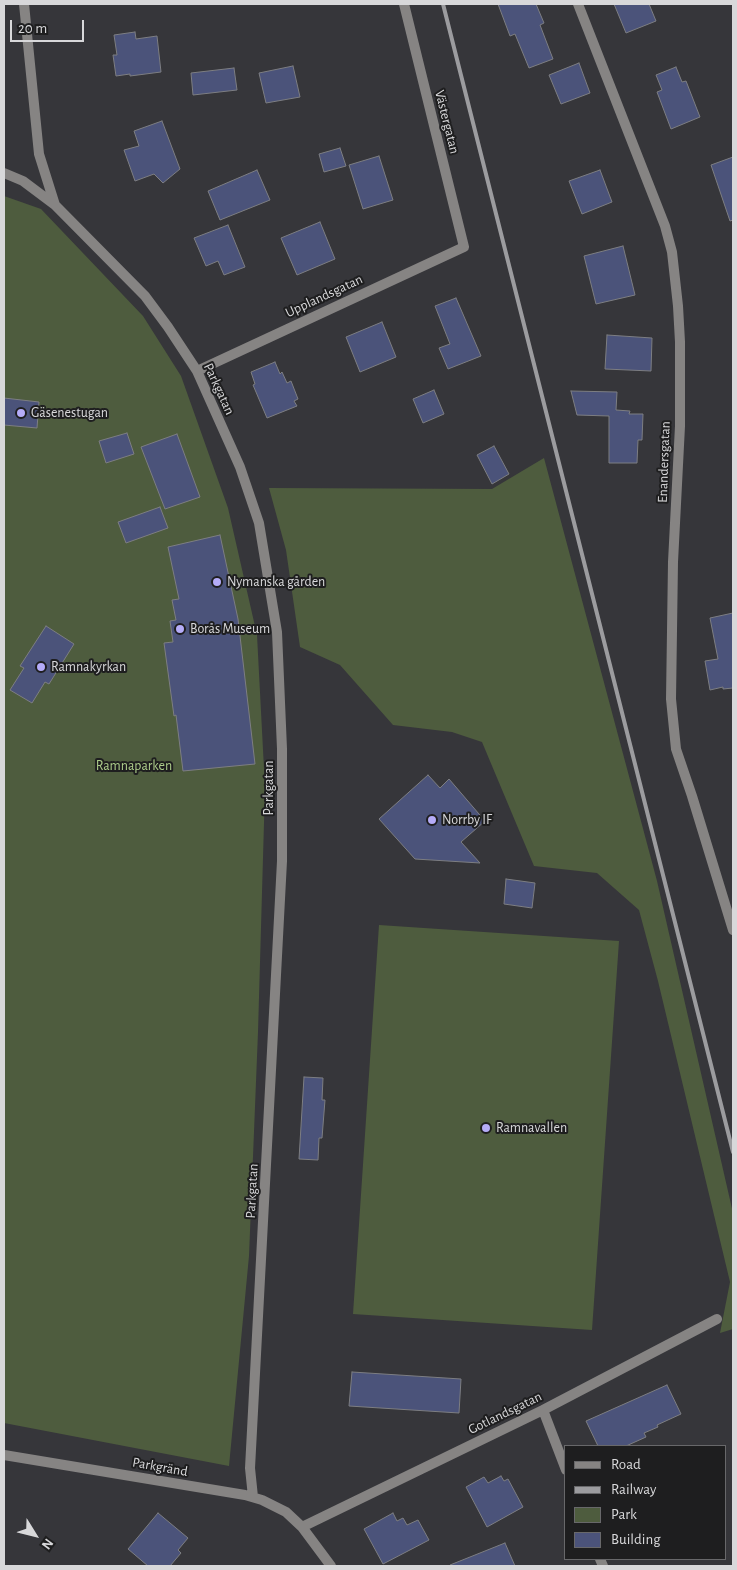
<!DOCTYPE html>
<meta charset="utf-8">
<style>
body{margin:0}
#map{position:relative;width:737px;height:1570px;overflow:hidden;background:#36363a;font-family:"Alegreya Sans",sans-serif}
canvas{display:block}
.frame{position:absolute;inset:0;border:5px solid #d8d8da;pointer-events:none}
.legend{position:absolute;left:564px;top:1445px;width:162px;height:115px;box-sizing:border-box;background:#1e1e1f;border:1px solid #68686a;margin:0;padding:6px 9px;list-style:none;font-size:15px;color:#d8d8da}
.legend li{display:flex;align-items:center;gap:10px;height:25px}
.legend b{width:25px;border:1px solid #68686a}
.north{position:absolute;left:10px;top:1510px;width:50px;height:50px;-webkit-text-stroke:4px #1e1e1f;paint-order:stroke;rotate:126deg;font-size:14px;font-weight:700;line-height:20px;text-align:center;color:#d8d8da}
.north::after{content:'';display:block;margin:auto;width:18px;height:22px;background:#d8d8da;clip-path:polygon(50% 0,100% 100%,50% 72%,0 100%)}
.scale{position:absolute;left:10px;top:20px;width:74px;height:22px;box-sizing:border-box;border:2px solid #d8d8da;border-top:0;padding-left:6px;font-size:15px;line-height:18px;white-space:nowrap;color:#d8d8da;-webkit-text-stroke:4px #1e1e1f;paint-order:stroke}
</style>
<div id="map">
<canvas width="737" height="1570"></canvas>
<div class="frame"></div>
<ul class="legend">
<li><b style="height:6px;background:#868483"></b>Road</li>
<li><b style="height:6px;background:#9c9c9f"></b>Railway</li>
<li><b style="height:14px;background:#4e5c3e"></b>Park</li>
<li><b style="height:14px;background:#4b537a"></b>Building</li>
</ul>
<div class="north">N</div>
<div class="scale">20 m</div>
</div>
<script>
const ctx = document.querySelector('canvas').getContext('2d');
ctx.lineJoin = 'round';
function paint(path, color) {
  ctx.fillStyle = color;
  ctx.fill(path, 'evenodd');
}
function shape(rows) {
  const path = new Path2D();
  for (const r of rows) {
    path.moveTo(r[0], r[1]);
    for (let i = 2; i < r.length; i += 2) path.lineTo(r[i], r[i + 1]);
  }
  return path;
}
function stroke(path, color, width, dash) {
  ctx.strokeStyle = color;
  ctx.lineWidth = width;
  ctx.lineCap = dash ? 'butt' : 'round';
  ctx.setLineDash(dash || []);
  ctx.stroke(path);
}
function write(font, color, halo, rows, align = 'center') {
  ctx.font = font + ' "Alegreya Sans",sans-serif';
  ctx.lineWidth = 4;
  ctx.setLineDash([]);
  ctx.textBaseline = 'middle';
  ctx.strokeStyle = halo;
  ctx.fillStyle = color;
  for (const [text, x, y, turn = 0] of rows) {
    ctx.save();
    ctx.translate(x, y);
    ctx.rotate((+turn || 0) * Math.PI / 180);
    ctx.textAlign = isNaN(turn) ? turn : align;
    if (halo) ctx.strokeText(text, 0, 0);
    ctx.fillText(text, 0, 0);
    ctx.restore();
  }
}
paint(shape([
 [4,196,41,209,143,316,181,376,228,508,257,635,265,788,258,1032,249,1256,229,1466,4,1423],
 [544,458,657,881,733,1213,733,1329,720,1333,730,1282,658,981,639,910,597,873,534,866,482,742,452,732,393,725,340,665,300,647,286,550,269,488,492,489],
 [379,925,619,941,592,1330,353,1314]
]), '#4e5c3e');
const building = shape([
 [498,4,536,4,544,23,540,25,553,59,529,68,515,34,510,36,498,4],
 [614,4,649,4,656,21,626,33,614,4],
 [135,32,136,39,157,36,161,72,130,76,130,74,116,76,113,55,117,55,114,35,135,32],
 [579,63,590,93,561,104,549,75,579,63],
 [293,66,300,97,266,103,259,73,293,66],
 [676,67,682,82,686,81,700,117,671,129,657,92,662,90,656,75,676,67],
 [234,68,237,90,193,95,191,73,234,68],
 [162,121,180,169,163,183,154,174,135,181,124,150,139,146,134,131,162,121],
 [340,148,346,166,324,172,319,154,340,148],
 [379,156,393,200,363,209,349,165,379,156],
 [733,157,733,220,730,221,711,165,733,157],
 [257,170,270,200,220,220,208,191,257,170],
 [600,170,612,202,582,214,569,181,600,170],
 [320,222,335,259,297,275,281,238,320,222],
 [228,225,245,267,224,275,218,261,206,266,194,238,228,225],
 [623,246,635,295,596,304,584,256,623,246],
 [456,298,481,356,448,369,439,348,450,344,435,306,456,298],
 [382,322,396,357,360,372,346,337,382,322],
 [607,335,652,338,651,371,605,369,607,335],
 [275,362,280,374,282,372,287,383,291,381,298,399,294,401,297,406,267,418,253,385,255,384,251,372,275,362],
 [434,390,444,414,423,423,413,399,434,390],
 [571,391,617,392,616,410,630,411,629,414,643,414,642,440,638,440,637,463,609,463,609,416,577,415,571,391],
 [4,398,39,402,37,428,4,425,4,398],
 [127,433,134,454,106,463,99,441,127,433],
 [177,434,200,497,165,509,141,447,177,434],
 [494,446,509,474,492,484,477,455,494,446],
 [160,507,168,528,126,543,118,522,160,507],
 [220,535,238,619,255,764,183,771,176,715,174,716,164,643,173,642,170,621,176,620,172,600,179,599,168,547,220,535],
 [733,613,733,688,723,689,723,687,710,690,705,661,718,659,710,618,733,613],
 [46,626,74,644,49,684,45,682,32,703,10,690,24,668,20,666,46,626],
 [428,775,440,788,449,779,485,821,461,842,480,863,415,859,379,819,428,775],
 [506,879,535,883,532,908,504,904,506,879],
 [304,1077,323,1078,322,1100,325,1100,322,1138,319,1138,318,1160,299,1159,304,1077],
 [352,1372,461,1379,459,1413,349,1406,352,1372],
 [667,1385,681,1414,657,1425,658,1427,644,1433,646,1437,626,1446,598,1446,586,1421,667,1385],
 [501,1476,504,1481,508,1479,523,1507,487,1527,466,1487,484,1477,488,1483,501,1476],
 [158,1513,188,1538,178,1550,181,1553,170,1566,148,1566,128,1549,158,1513],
 [393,1513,397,1521,403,1518,407,1525,418,1520,429,1540,383,1564,364,1529,393,1513],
 [505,1543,515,1566,450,1566,450,1565,505,1543]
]);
paint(building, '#4b537a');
stroke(building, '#7d7e82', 1);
stroke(shape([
 [24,4,39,154,55,205],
 [578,4,665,226,672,252,678,306,680,342,680,426,673,562,671,699,676,749,692,796,733,930],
 [4,173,23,181,55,205,145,296,168,327,197,371,240,467,259,523,277,632,282,749,282,861,250,1468,253,1497],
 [197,371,464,247,404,4],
 [543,1410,566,1470],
 [4,1455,245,1495,262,1500,286,1512,302,1527,331,1566],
 [302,1527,543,1410,717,1319],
 [600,1559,603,1566]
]), '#868483', 10);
stroke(shape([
 [443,4,733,1152]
]), '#9c9c9f', 4);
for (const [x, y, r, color] of [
 [21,413,5,"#b5acf8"],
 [217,582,5,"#b5acf8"],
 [180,629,5,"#b5acf8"],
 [41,667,5,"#b5acf8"],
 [432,820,5,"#b5acf8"],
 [486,1128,5,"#b5acf8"]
]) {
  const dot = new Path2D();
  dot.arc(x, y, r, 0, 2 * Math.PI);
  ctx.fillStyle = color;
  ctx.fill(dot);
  stroke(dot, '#1e1e1f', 2);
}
write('14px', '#d8d8da', '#1e1e1f', [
 ["Västergatan",447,122,76],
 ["Upplandsgatan",324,296,-25],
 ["Parkgatan",219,389,65],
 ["Enandersgatan",664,462,-88],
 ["Parkgatan",269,788,-90],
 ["Parkgatan",252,1191,-87],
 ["Gotlandsgatan",505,1413,-26],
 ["Parkgränd",160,1467,10]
]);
write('14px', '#d8d8da', '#1e1e1f', [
 ["Gäsenestugan",31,413],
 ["Nymanska gården",227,582],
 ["Borås Museum",190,629],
 ["Ramnakyrkan",51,667],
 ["Norrby IF",442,820],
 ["Ramnavallen",496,1128]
], 'left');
write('14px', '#accc8a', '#1e1e1f', [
 ["Ramnaparken",134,766]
]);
</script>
